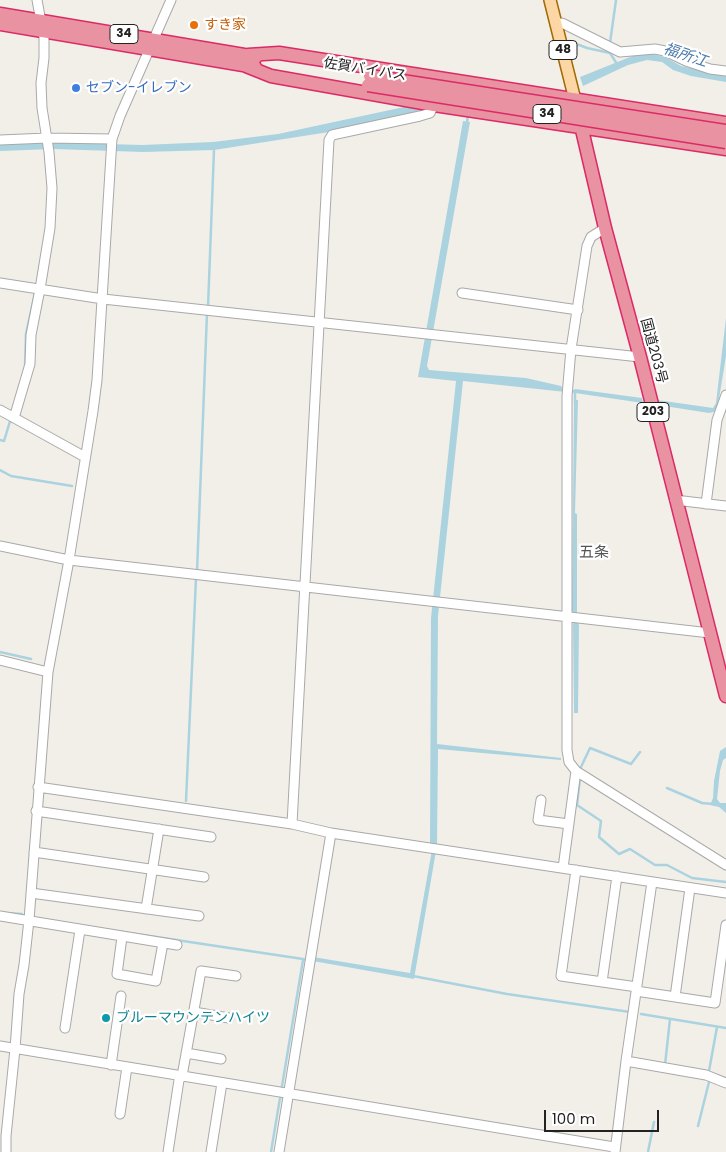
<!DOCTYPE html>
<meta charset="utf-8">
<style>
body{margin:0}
#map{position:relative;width:726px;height:1152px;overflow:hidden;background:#f2efe9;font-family:Poppins,sans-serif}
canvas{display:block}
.scale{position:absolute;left:544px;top:1110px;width:115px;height:22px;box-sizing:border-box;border:2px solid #222;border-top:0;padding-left:6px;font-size:15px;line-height:18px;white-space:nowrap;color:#222;-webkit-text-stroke:4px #fff;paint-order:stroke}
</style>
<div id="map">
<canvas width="726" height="1152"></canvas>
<div class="scale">100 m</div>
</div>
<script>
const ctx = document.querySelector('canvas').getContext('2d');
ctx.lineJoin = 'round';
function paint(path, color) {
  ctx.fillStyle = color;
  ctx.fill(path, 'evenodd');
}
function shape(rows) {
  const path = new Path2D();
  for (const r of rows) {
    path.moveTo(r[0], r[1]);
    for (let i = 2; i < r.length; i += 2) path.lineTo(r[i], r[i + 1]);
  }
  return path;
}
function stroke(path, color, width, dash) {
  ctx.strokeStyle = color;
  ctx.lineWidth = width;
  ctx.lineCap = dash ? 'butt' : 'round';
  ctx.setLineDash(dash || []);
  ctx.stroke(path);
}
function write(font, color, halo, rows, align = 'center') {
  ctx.font = font + ' Poppins,"Noto Sans JP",sans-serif';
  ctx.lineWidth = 4.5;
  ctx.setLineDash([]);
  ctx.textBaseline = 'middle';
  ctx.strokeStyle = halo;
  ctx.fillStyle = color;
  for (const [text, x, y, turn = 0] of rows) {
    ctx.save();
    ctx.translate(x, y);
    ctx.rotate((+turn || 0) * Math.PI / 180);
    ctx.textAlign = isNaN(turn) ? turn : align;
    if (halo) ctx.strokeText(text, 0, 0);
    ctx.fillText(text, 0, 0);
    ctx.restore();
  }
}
paint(shape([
 [652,54,665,57,681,66,726,76,726,82,691,76,673,70,662,62,647,60,628,65,583,86,580,77,635,55],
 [404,107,423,110,401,117,329,132,214,150,143,152,53,149,0,151,0,145,40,142,142,145,213,142,278,134],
 [463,121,470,122,427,366,429,370,526,378,561,386,563,389,572,391,575,389,642,398,643,403,575,393,463,381,438,616,437,744,561,758,561,760,438,749,437,845,430,844,431,618,456,381,418,377],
 [726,318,726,356,718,405,714,412,709,413,658,405,657,400,713,408,716,403],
 [574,400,578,400,575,513,577,514,577,618,579,625,578,713,574,713,573,625,574,619,572,613],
 [726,747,726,758,723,760,720,771,717,799,720,803,726,803,726,813,719,807,710,805,713,798,714,781,720,751],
 [432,850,436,851,414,979,313,961,313,957,410,973]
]), '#aad3df');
stroke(shape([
 [569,41,587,48,610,53,617,64],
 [610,43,616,0],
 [467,122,468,115],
 [208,307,214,150],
 [25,367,26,334,35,293],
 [575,403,575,393],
 [0,440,4,441,11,418],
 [0,470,11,476,72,486],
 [197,572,207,313],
 [0,652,31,659],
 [581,767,590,748,631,764,640,752],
 [580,778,577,805,601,821,599,837,619,854,630,849,655,865,667,865,692,878,726,882],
 [667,788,702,803,713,804],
 [186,801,196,578],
 [6,913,22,914],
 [103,929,303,959],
 [413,976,507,994,630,1012],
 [641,1014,726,1028],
 [665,1065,670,1019],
 [709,1071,717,1027],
 [698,1126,709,1082],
 [271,1152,303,960,309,958],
 [648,1152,654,1122]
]), '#aad3df', 2.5);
const minor = shape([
 [557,24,562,23,620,52,655,49,665,51,686,61,710,69,726,71],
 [0,140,47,138,112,139],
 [605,228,591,237,587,246,571,349,567,396,567,750,569,762,576,771,726,865],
 [0,283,103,299,640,357],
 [462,293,578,310],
 [0,410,85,457],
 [14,418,30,364,31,335,40,289,50,228,52,188,49,152,42,108,41,83,44,58,44,38,37,0],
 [675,500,726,506],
 [706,504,717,420,726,395],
 [0,546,69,560,710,633],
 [0,660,48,672],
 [38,787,292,824,331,833,726,893],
 [541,800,538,820,569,824],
 [36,811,211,837],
 [292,824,329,140,332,135,420,116,430,113,434,105],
 [34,852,204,877],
 [563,868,576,771],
 [576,870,561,976,637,987],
 [31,893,199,916],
 [146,909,159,829],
 [0,916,177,945],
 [122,937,117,974,156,981,163,943],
 [602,982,617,876],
 [636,991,715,1003,726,925],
 [675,997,690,888],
 [194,1012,229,1018],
 [65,1028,80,930],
 [0,1046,614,1147],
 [186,1053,221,1059],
 [626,1061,706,1075,726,1083],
 [111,1065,121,996],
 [120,1114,127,1067],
 [6,1152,6,1136,15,1049,19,994,24,965,29,920,48,672,69,560,93,411,97,380,112,139,120,116,171,0],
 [168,1152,179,1080,182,1076,201,971,236,976],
 [211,1152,222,1083],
 [279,1152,331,833],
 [615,1152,626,1061,652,882]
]);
const major = shape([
 [550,0,575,100]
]);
const highway = shape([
 [0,14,256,57],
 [0,24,255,67],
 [248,55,279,53,726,123],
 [246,66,271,76,434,105,726,149],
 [575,100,605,228,640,357,726,696]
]);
stroke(minor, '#a9a9a9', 11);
stroke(major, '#a06b00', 14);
stroke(highway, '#dc2a67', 15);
stroke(minor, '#fff', 9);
stroke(major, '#fcd6a4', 11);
stroke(highway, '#e892a2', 12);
const highwayBridge = shape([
 [370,76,726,131],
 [368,85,726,142]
]);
stroke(highwayBridge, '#dc2a67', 15, []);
stroke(highwayBridge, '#e892a2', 12);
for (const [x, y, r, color] of [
 [194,25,5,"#e8710a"],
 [76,88,5,"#3f7fe0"],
 [106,1018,5,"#0f9aa8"]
]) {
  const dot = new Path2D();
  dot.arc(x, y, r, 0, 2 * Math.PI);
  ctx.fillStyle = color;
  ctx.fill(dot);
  stroke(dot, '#fff', 2);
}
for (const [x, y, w] of [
 [124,34,28],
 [563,50,28],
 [547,114,28],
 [653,412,32]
]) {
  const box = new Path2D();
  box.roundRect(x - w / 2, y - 9.5, w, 19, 4);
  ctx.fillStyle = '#fff';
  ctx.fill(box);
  stroke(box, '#222', 1);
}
write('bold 12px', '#222', null, [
 ["34",124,34],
 ["48",563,50],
 ["34",547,114],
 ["203",653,412]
]);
write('14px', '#c56008', '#fff', [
 ["すき家",204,25]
], 'left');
write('14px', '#222', '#fff', [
 ["佐賀バイパス",365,70,9],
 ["国道203号",653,351,75]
]);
write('14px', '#366cbe', '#fff', [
 ["セブン-イレブン",86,88]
], 'left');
write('14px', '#0d838f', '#fff', [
 ["ブルーマウンテンハイツ",116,1018]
], 'left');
write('italic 15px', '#4a7aab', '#fff', [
 ["福所江",685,56,18]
]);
write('15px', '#555', '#fff', [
 ["五条",594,553]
]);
</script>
